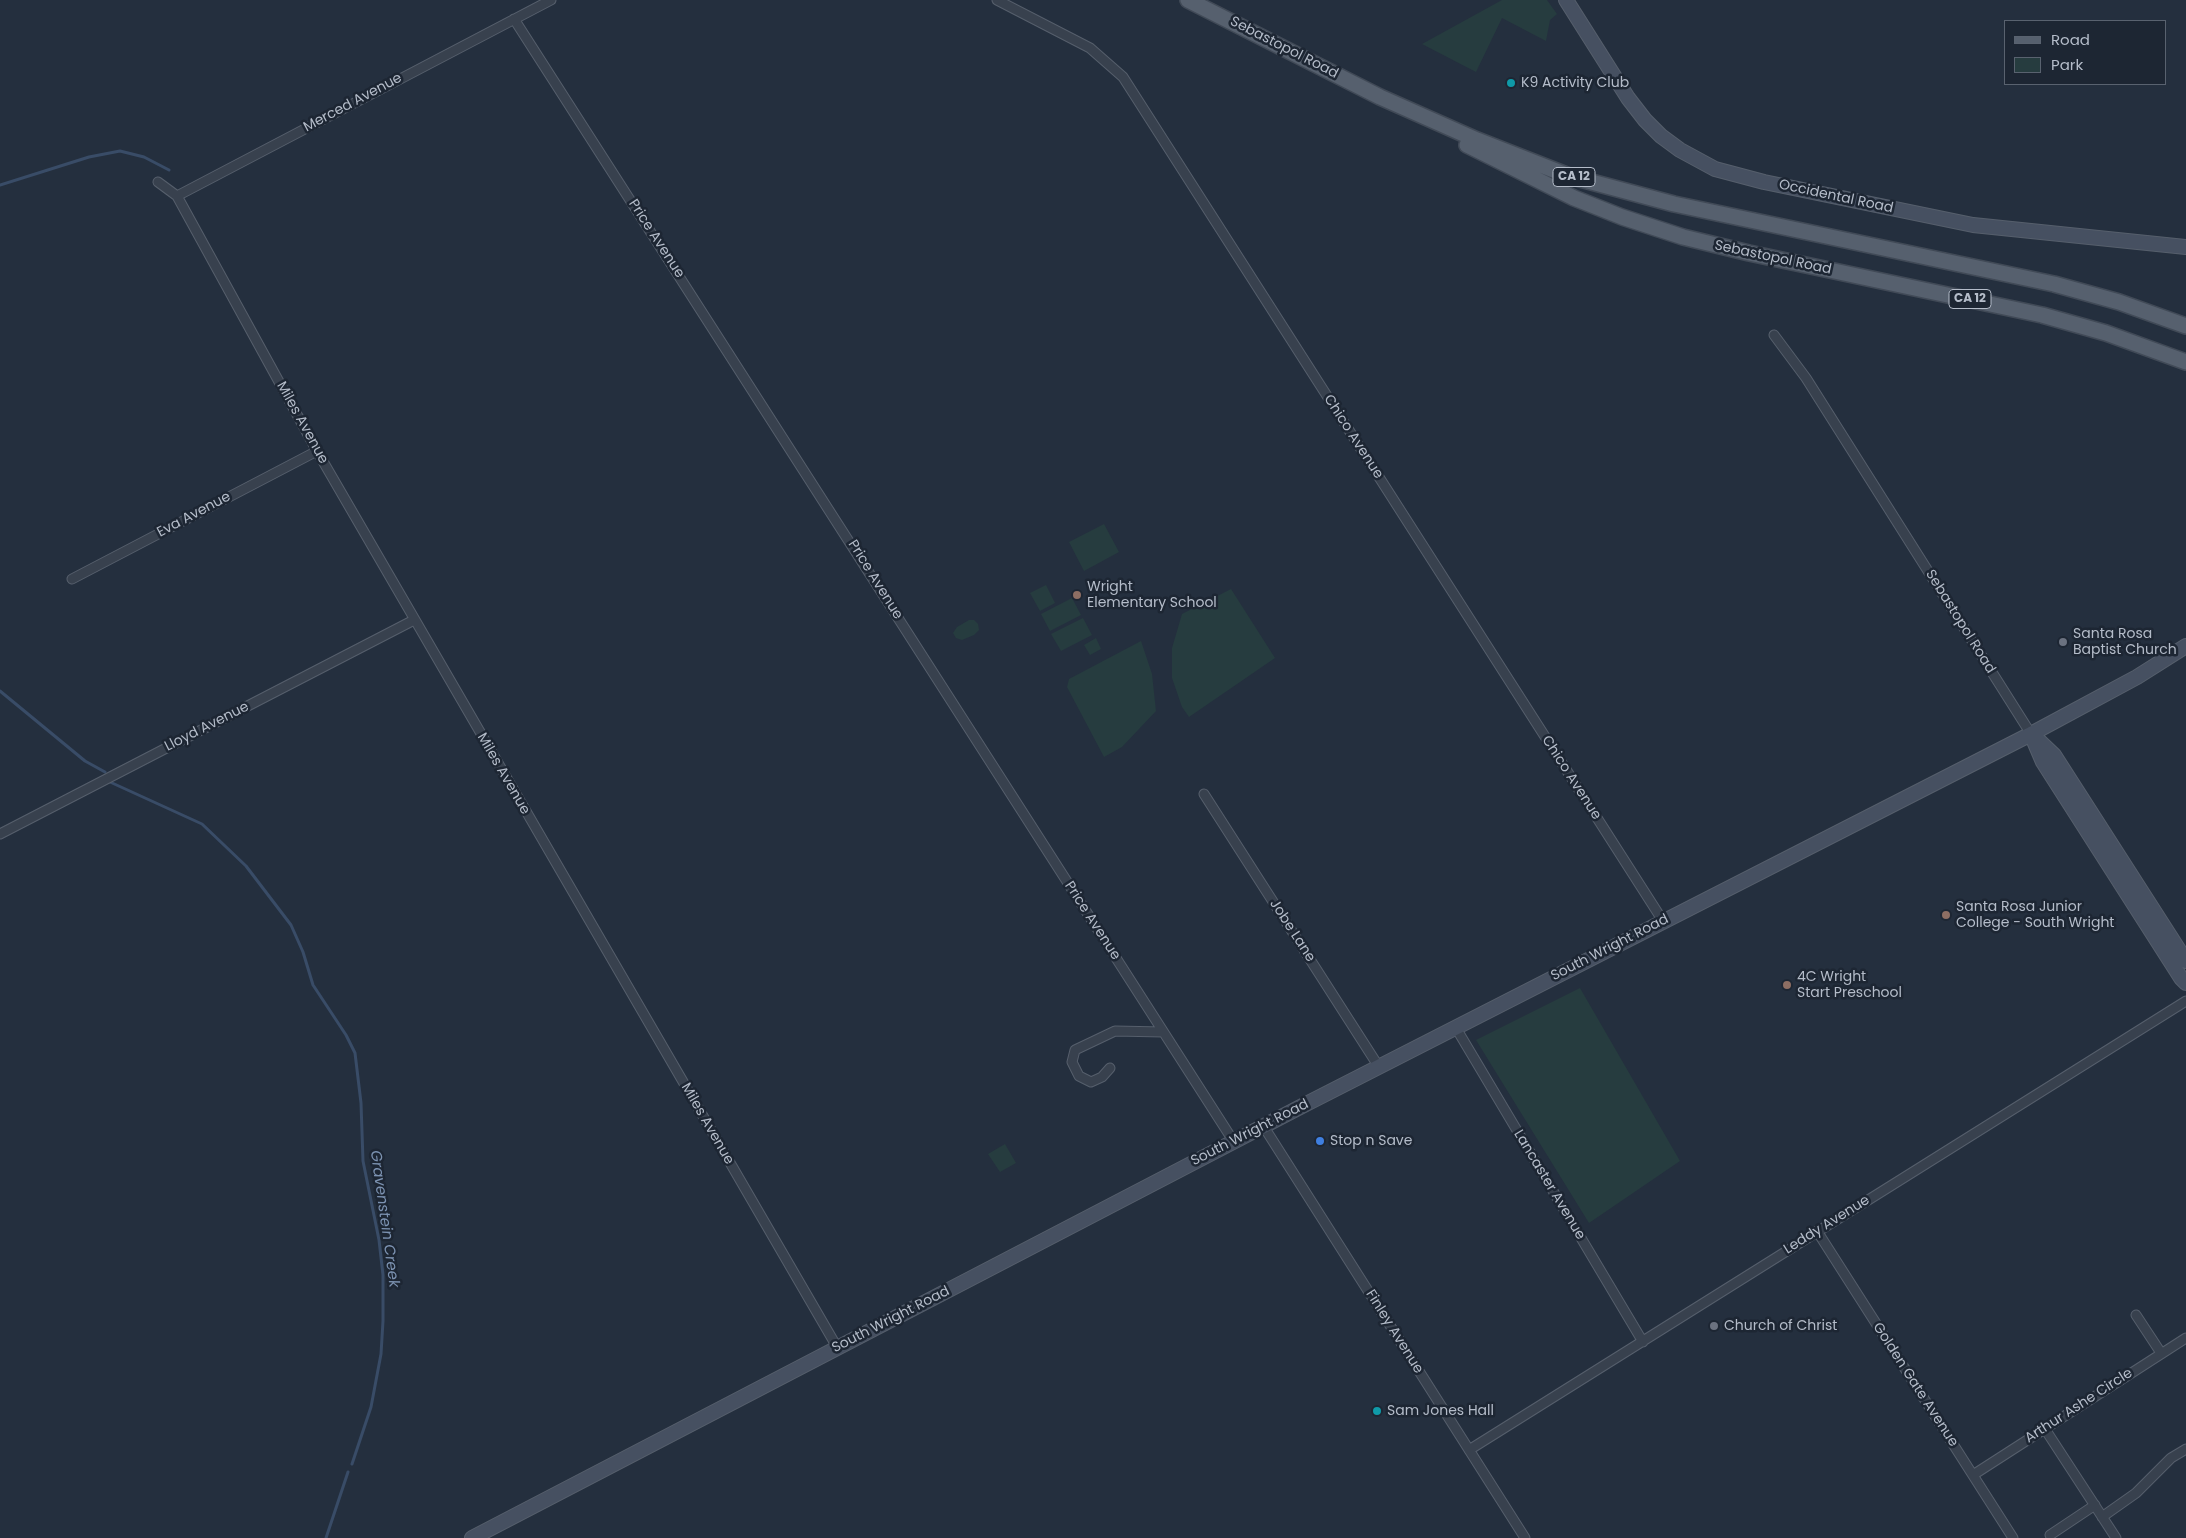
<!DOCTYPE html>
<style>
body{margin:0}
#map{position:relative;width:2186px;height:1538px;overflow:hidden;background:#242f3e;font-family:Poppins,sans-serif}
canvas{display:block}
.legend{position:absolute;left:2004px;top:20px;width:162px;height:65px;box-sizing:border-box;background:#1d2633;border:1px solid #59626f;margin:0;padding:6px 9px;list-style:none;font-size:15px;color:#b4bcc9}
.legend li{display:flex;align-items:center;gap:10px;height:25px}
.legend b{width:25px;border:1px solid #59626f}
</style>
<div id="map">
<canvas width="2186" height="1538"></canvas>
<ul class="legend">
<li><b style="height:6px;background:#56606e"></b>Road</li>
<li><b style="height:14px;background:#263c3f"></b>Park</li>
</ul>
</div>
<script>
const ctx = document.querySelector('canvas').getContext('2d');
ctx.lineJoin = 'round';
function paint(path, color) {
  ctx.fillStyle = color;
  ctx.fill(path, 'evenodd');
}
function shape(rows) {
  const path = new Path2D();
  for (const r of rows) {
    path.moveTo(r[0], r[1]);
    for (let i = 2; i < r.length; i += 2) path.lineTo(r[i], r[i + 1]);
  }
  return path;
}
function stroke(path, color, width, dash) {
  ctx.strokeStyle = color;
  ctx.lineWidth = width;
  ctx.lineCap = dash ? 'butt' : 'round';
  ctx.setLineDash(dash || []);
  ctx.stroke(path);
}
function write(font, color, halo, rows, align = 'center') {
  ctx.font = font + ' Poppins,sans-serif';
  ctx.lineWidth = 5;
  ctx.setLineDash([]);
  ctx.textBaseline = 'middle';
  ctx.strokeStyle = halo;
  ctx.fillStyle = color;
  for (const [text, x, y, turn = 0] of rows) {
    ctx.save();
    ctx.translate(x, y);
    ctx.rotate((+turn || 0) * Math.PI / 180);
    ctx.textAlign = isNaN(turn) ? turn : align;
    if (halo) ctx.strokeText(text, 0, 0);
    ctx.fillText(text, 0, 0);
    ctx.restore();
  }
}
paint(shape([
 [1502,0,1547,0,1557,14,1550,20,1546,41,1502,18,1476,72,1422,44],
 [1104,524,1119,552,1084,571,1069,542],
 [1046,585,1055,603,1040,611,1030,593],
 [1231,589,1275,658,1189,717,1182,707,1172,678,1172,648,1182,614],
 [1072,598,1081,615,1050,631,1041,614],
 [1083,618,1092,635,1061,651,1051,634],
 [969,620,974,620,978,624,979,630,974,635,962,640,956,638,953,633,957,627],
 [1096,638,1101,649,1090,655,1084,645],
 [1141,641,1152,674,1156,711,1122,747,1104,757,1067,687,1069,679],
 [1580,988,1680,1161,1589,1223,1476,1040],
 [1005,1144,1016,1163,1000,1172,988,1154]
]), '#263c3f');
stroke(shape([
 [0,185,89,157,120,151,144,157,169,170],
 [0,691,85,761,105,772],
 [110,782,202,824,246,866,291,925,303,952,313,985,346,1035,355,1053,361,1103,363,1161,379,1240,383,1275,383,1321,381,1354,371,1407,352,1464],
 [326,1538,348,1472]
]), '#394c67', 3);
const street = shape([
 [997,0,1090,48,1123,77,1663,921],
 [514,19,1234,1142],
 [158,182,177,196,551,0],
 [177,196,317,451,837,1347],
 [1774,335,1806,378,2031,734],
 [72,579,317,451],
 [1204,794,1379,1067],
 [0,834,414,620],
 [1456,1028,1643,1342],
 [1110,1068,1102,1077,1091,1082,1079,1076,1072,1062,1075,1050,1115,1031,1163,1032],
 [1264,1127,1525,1538],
 [1817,1231,2013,1538],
 [2136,1315,2161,1353],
 [2045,1429,2116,1538],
 [1469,1450,2186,1001],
 [1973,1475,2186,1338],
 [2102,1517,2136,1493,2171,1458,2186,1449],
 [2050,1535,2095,1505]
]);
const secondary = shape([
 [1566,0,1628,98,1645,120,1661,136,1680,150,1715,169,1764,182,1973,225,2186,247],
 [2031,734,2043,762,2181,978,2186,983],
 [2034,736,2054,755,2186,961],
 [472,1538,1308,1103,2031,734,2137,677,2186,646]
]);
const primary = shape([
 [1188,0,1380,97,1477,140,1569,176,1674,204,2054,284,2119,302,2186,326],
 [1467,145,1574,198,1622,217,1683,237,1749,253,2042,315,2106,333,2186,362]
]);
stroke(street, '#565f6c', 11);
stroke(secondary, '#565f6c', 16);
stroke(primary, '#414a57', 18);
stroke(street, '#38414e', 9);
stroke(secondary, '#465061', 14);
stroke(primary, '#56606e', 15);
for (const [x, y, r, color] of [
 [1511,83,5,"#0f9aa8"],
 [1077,595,5,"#8d6e63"],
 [2063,642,5,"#6b7280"],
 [1946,915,5,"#8d6e63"],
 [1787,985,5,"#8d6e63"],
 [1320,1141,5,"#3f7fe0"],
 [1714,1326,5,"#6b7280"],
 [1377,1411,5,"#0f9aa8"]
]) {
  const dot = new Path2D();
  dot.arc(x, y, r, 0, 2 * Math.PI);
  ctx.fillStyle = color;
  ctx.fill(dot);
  stroke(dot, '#1d2633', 2);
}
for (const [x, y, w] of [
 [1574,177,42],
 [1970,299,42]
]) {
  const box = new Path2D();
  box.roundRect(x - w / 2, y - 9.5, w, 19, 4);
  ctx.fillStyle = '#1d2633';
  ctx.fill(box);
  stroke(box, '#b4bcc9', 1);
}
write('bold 12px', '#b4bcc9', null, [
 ["CA 12",1574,177],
 ["CA 12",1970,299]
]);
write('14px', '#b4bcc9', '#1d2633', [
 ["Sebastopol Road",1284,48,27],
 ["Merced Avenue",353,103,-28],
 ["Occidental Road",1836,197,12],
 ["Price Avenue",656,239,57],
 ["Sebastopol Road",1773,258,12],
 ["Miles Avenue",302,423,61],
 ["Chico Avenue",1353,437,57],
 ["Eva Avenue",194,515,-28],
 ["Price Avenue",875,580,58],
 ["Sebastopol Road",1960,622,58],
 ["Lloyd Avenue",207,727,-27],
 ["Miles Avenue",503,774,60],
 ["Chico Avenue",1571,778,57],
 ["Price Avenue",1092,921,57],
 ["Jobe Lane",1292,931,57],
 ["South Wright Road",1610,948,-27],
 ["Miles Avenue",707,1124,60],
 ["South Wright Road",1250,1133,-27],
 ["Lancaster Avenue",1549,1185,59],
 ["Leddy Avenue",1827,1225,-32],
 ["South Wright Road",891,1320,-27],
 ["Finley Avenue",1394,1332,58],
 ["Golden Gate Avenue",1915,1385,57],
 ["Arthur Ashe Circle",2079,1406,-33]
]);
write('14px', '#b4bcc9', '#1d2633', [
 ["K9 Activity Club",1521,83],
 ["Wright",1087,587],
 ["Elementary School",1087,603],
 ["Santa Rosa",2073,634],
 ["Baptist Church",2073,650],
 ["Santa Rosa Junior",1956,907],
 ["College - South Wright",1956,923],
 ["4C Wright",1797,977],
 ["Start Preschool",1797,993],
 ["Stop n Save",1330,1141],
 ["Church of Christ",1724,1326],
 ["Sam Jones Hall",1387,1411]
], 'left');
write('italic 15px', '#7c92b1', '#1d2633', [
 ["Gravenstein Creek",384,1219,82]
]);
</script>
